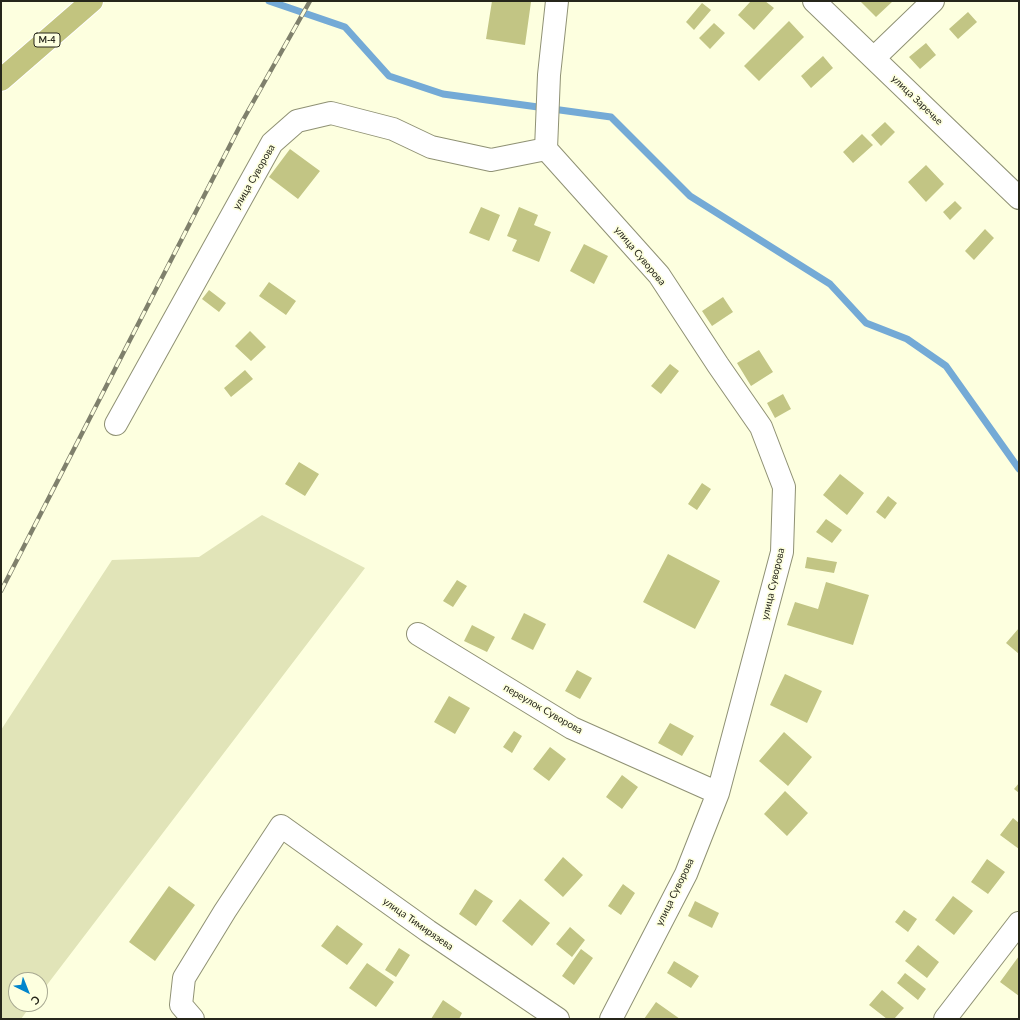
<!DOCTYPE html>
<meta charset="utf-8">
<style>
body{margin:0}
#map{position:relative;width:1020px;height:1020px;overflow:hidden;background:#fdffdf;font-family:Lato,sans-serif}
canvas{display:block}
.frame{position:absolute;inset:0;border:2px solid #26261b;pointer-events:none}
.north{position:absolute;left:8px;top:972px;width:40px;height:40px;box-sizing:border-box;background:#fdffdf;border:1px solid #a7a891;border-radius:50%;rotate:137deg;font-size:11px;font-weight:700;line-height:16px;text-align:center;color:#26261b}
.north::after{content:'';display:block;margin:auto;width:14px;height:18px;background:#0185cc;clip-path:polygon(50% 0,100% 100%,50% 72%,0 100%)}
</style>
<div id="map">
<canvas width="1020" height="1020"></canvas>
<div class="frame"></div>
<div class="north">С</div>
</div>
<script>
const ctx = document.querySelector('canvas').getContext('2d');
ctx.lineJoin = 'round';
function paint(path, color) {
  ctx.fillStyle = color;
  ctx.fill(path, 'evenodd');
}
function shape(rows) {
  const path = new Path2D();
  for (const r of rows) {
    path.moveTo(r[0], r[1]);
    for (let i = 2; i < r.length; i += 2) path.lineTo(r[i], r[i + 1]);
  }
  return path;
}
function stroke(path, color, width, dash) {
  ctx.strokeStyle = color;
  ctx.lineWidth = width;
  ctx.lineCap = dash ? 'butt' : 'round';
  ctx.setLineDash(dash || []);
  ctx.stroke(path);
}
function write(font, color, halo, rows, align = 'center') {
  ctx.font = font + ' Lato,sans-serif';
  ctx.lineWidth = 3.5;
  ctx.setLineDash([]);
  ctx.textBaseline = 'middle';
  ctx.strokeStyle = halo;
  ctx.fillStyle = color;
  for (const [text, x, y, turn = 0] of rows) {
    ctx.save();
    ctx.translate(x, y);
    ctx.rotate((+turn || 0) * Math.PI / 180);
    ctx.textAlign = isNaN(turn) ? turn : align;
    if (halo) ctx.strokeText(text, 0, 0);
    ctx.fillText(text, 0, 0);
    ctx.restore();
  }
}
paint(shape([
 [262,515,365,568,40,994,40,980,16,980,16,1004,32,1004,21,1019,1,1019,1,730,112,560,199,557]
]), '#e1e4b8');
stroke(shape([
 [269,1,345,27,389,76,443,94,611,117,690,196,830,284,866,323,907,339,946,366,1019,469]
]), '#74aad6', 7);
paint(shape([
 [492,1,531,2,525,45,486,39],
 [751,1,765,1,774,8,754,30,738,15],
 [860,1,893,1,876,17],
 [702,3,711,10,694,30,686,22],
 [968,12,977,22,958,39,949,29],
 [789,21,804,37,759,81,744,66],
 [714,23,725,33,710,49,699,38],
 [926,43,936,55,920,69,909,57],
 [823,56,833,68,811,88,801,76],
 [885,122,895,132,881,146,871,135],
 [862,134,873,145,853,163,843,152],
 [290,149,320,171,298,199,269,177],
 [926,165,944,184,926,202,908,182],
 [955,201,962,208,950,220,943,212],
 [481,207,500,215,489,241,469,233],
 [519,207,538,215,534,225,551,232,539,262,512,251,517,240,507,236],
 [985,229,994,238,974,260,965,251],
 [584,244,608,256,594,284,570,271],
 [269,282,296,301,286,315,259,296],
 [209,290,226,303,219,312,202,299],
 [723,297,733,312,712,326,702,311],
 [250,331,266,347,251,361,235,346],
 [759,350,773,372,751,386,737,363],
 [670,364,679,371,661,394,651,386],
 [245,370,253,379,231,397,224,388],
 [783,394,791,409,775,418,767,403],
 [299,462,319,474,305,496,285,484],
 [840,474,864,493,847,515,823,495],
 [702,483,711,489,697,510,688,504],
 [888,496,897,503,885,519,876,512],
 [826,519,842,530,832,543,816,532],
 [668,554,720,581,695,629,643,602],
 [807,557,837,562,834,573,805,568],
 [457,580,467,586,453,607,443,601],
 [826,582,869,595,853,645,787,625,795,602,818,609],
 [524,613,546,624,533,650,511,639],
 [472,625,495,637,487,652,464,641],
 [1019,628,1019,654,1006,643],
 [577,670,592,678,580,699,565,691],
 [785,674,822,691,807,723,770,705],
 [449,696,470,708,455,734,434,722],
 [670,723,694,736,682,756,658,743],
 [514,731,522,736,512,753,503,747],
 [784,732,812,757,788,786,759,761],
 [550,747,566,759,549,781,533,769],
 [622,775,638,787,622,809,606,797],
 [1019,783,1019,793,1014,789],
 [785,791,808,813,787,836,764,814],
 [1013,818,1019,823,1019,849,1000,835],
 [563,857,583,875,563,897,544,880],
 [987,859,1005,872,988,894,971,882],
 [623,884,635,893,621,915,608,906],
 [169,886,195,905,155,961,129,942],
 [475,889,493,901,476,926,459,914],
 [953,896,973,911,954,935,935,920],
 [520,899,550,923,532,946,502,921],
 [695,901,719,913,712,928,688,916],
 [904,910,917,919,908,932,895,922],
 [337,925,363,944,347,965,321,946],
 [570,927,585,940,572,957,556,944],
 [918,945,939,962,927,978,905,961],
 [399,948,410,955,396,977,385,970],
 [581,949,593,958,574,985,562,976],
 [1019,956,1019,996,1000,982],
 [674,961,699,976,691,988,667,973],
 [367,963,394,982,376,1007,349,988],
 [905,973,926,989,918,1000,897,983],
 [882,990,904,1008,894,1019,887,1019,869,1005],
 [443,1000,462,1013,459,1019,431,1019],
 [656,1002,680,1019,644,1019]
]), '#c2c584');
const minor = shape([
 [557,1,549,75,546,149,659,275,718,365,761,427,784,487,782,552,718,793,686,874,611,1019],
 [814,1,1019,198],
 [874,58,933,1],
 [116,424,272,143,297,121,331,113,393,129,431,147,491,160,546,149],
 [418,634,572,728,718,793],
 [193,1019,181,1005,184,978,225,911,281,826,428,931,558,1019],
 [945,1019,1019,923]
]);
const trunk = shape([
 [1,80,92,1]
]);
stroke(minor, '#8f9174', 24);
stroke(trunk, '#fff', 24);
stroke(minor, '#fff', 22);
stroke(trunk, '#c2c47f', 22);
const rail = shape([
 [1,591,243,120,310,1]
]);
stroke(rail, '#7f806c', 4.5);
stroke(rail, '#fdffdf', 3, [9]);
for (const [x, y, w] of [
 [47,40,26]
]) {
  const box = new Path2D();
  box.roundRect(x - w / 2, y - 7, w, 14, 3);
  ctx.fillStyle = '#fdffdf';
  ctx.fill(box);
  stroke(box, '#26261b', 1);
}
write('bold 9px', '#26261b', null, [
 ["М-4",47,40]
]);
write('10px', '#26261b', '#fdffdf', [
 ["улица Заречье",917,100,44],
 ["улица Суворова",254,177,-60],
 ["улица Суворова",640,256,50],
 ["улица Суворова",773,584,-77],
 ["переулок Суворова",543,709,30],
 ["улица Суворова",675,892,-64],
 ["улица Тимирязева",418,924,35]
]);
</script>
